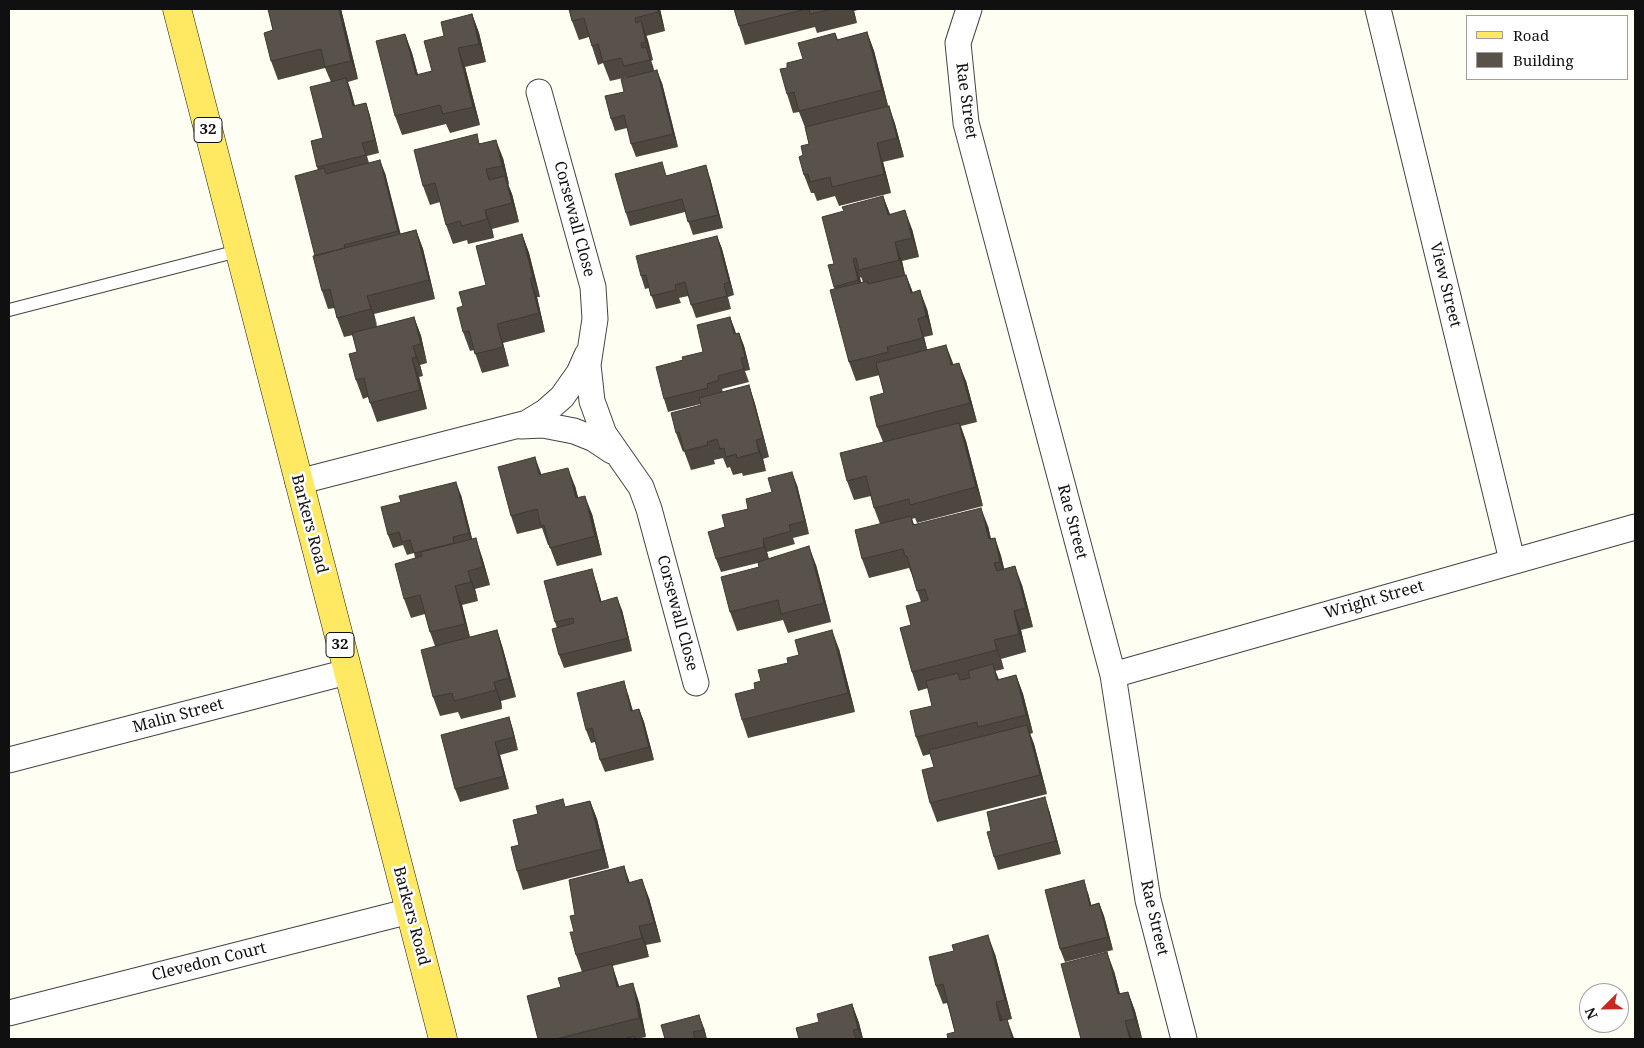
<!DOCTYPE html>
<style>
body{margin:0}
#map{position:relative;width:1644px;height:1048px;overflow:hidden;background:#fffef3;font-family:"Noto Serif",serif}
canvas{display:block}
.frame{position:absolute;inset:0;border:10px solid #101010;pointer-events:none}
.legend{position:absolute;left:1466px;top:15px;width:162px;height:65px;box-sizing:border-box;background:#fff;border:1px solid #9f9f9f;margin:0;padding:6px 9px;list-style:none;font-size:15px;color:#101010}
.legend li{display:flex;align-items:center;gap:10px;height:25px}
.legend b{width:25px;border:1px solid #9f9f9f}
.north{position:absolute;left:1579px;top:983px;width:50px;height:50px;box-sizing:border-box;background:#fff;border:1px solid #9f9f9f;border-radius:50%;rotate:247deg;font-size:14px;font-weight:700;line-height:20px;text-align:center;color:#101010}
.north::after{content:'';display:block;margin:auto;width:18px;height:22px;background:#c9281f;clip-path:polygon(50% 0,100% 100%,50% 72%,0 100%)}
</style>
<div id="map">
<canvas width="1644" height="1048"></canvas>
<div class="frame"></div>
<ul class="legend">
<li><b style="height:6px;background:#ffe963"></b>Road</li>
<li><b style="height:14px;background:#59524b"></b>Building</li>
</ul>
<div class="north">N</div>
</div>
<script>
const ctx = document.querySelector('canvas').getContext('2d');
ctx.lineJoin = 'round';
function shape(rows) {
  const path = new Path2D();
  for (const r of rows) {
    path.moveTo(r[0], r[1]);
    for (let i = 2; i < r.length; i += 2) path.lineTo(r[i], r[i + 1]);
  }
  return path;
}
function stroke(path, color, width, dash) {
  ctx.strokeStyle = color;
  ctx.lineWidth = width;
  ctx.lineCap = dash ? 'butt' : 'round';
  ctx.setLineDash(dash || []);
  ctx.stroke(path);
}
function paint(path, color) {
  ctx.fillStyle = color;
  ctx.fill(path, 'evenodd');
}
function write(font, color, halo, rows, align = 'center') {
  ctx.font = font + ' "Noto Serif",serif';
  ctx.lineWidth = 5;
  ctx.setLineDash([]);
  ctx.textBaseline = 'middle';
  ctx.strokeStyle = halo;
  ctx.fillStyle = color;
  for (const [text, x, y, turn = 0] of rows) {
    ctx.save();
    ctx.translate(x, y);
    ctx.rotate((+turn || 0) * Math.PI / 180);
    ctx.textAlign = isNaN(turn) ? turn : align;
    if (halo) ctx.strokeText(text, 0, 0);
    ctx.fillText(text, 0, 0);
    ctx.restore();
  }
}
const service = shape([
 [9,310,238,251]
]);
const minor = shape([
 [969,9,958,43,966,123,1113,675,1148,900,1184,1039],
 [1378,9,1512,560],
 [539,92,593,287,595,319,588,365,592,401,604,434,641,487,649,509,696,683],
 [521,426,543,425,574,431,594,439,612,451],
 [298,482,527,423,545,412,562,397,579,373,587,355],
 [1113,675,1635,527],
 [9,760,347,672],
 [9,1013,410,911]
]);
const primary = shape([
 [177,9,443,1039]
]);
stroke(service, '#434343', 14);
stroke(minor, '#434343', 27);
stroke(primary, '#212121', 29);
stroke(service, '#fff', 12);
stroke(minor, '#fff', 25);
stroke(primary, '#ffe963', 28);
paint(shape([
 [268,9,341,9,358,79,348,82,351,91,355,106,366,103,370,116,379,153,367,156,369,163,385,173,400,234,416,230,423,249,435,299,374,314,377,327,414,317,421,336,427,363,420,365,423,376,419,377,427,409,377,422,368,397,363,399,356,380,357,352,353,335,344,337,337,318,335,308,328,309,322,291,315,256,318,170,317,167,323,138,331,82,325,68,278,80,271,61,273,30],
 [569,9,660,9,665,31,646,36,653,60,651,61,654,71,662,83,678,147,636,157,631,144,627,128,615,131,611,119,624,92,628,78,628,77,610,81,603,63,598,65,589,37,579,40,572,21],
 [734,9,862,9,854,11,857,23,817,33,815,27,745,45,739,26],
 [472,14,479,33,486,62,465,67,480,125,450,133,446,124,402,135,395,116,405,34,412,53,418,75,432,71,444,36],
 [867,32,874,51,888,106,889,106,895,124,904,157,883,162,891,193,839,206,835,196,817,201,814,193,811,193,804,175,803,155,809,144,806,130,799,112,793,113,787,94,787,68,803,59,835,33,838,40],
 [480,143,503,158,509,184,508,185,512,194,519,222,492,229,494,238,468,244,467,240,453,244,446,225,440,202,430,205,423,186],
 [667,175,710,178,723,228,693,235,685,212,630,226,626,213],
 [883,196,890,214,912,229,919,257,902,261,905,275,906,275,913,293,927,309,933,335,924,337,927,349,953,364,966,381,977,422,961,426,966,441,983,506,917,523,915,518,912,519,914,524,988,526,991,539,995,538,1001,556,1004,569,1022,585,1033,627,1021,630,1026,652,1001,659,1004,669,995,671,999,680,1016,675,1023,694,1033,733,1030,734,1034,744,1047,794,937,822,930,803,934,767,930,754,923,756,916,737,932,706,928,688,918,691,912,672,911,625,921,602,912,575,909,568,869,578,862,559,880,524,874,508,871,496,854,500,847,481,883,442,877,427,884,393,880,375,856,381,849,362,834,287,834,264,844,211],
 [861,277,863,282,861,282,860,278],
 [522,234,529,253,540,297,537,297,545,332,503,343,509,366,482,373,474,350,470,351,463,332,463,306,486,285],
 [717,236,722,249,734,295,728,297,731,309,696,318,688,296,679,298,681,303,656,309,649,288,645,289,641,276],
 [730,317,736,334,739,333,744,346,750,370,745,371,749,382,722,389,723,392,749,385,755,404,769,457,763,459,766,471,743,476,742,473,733,475,730,467,727,468,723,458,714,460,715,464,691,470,684,451,683,452,676,433,701,405,701,404,668,412,664,399,683,360,703,352],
 [541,475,575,486,578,497,592,514,602,555,557,566,549,545,548,545,542,528,517,534,511,516],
 [797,485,809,534,793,538,795,544,767,552,769,559,816,565,831,622,788,633,783,620,737,631,730,612,759,567,758,563,721,572,716,559,725,527,748,509],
 [461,495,472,539,482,557,490,585,475,589,478,601,462,605,470,637,497,630,503,649,516,697,501,701,502,709,461,719,458,712,440,716,433,697,435,646,430,632,425,614,411,618,404,599,415,558,414,553,407,555,403,545,393,548,388,535],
 [596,582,601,601,622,610,632,651,564,668,559,655,557,628,555,622],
 [839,649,855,712,748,738,742,720,755,689,761,681,788,663],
 [628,694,633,711,639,709,644,722,654,760,605,772,600,760,595,742,591,743,586,730],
 [509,717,513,730,518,750,500,755,509,789,460,802,455,789],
 [590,801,597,819,609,868,523,890,517,871,519,845,566,807],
 [1049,810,1061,854,998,870,994,857,991,831],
 [624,866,630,883,649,898,661,942,646,945,649,957,612,966,619,986,639,1002,646,1037,636,1039,538,1039,561,987,582,972,576,955,574,932,575,915],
 [1088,893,1091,905,1099,903,1104,916,1113,950,1065,962,1060,949],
 [995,954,1012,1019,955,1032,947,1003,943,1004,936,986],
 [1114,971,1120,994,1128,992,1135,1011,1142,1038,1136,1039,1081,1039],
 [852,1004,859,1023,863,1039,799,1039,819,1022],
 [704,1028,707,1039,665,1039]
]), '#4d4740');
paint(shape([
 [339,9,341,9,358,79,351,61],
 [658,9,660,9,665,31,658,12],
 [852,9,854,9,854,11,857,23],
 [472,14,479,33,486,62,479,44],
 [641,21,648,40,653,60,646,42],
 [867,32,874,51,889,109,882,90],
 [405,34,412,53,423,94,416,75],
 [646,47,653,66,656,78,650,60],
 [458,48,465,67,480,125,473,107],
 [657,70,662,83,678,147,673,134],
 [346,78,351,91,358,119,353,106],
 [366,103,370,116,379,153,375,140],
 [889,106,895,124,904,157,897,138],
 [496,140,503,158,509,184,502,166],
 [877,143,883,162,891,193,884,174],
 [380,160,385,173,403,243,398,231],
 [706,165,710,178,723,228,718,215],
 [505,176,512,194,519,222,512,203],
 [883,196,890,215,888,215],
 [485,210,492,229,494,238,487,219],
 [905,210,912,229,919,257,912,238],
 [416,230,423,249,435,299,429,280],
 [522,234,529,253,540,297,533,278],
 [717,236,722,249,734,295,729,282],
 [895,242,902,261,906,279,899,260],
 [853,259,860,278,865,299,858,280],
 [906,275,913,293,911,293],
 [530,278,537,297,545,332,539,313],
 [920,290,927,309,933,335,926,316],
 [367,296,374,314,378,328,371,309],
 [414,317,421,336,427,363,421,344],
 [730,317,735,330,739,347,734,334],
 [918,319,924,337,929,357,923,338],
 [497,324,503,343,509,366,503,347],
 [739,333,744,346,750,370,745,357],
 [946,345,953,363,958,383,951,365],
 [413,346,420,365,423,376,416,357],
 [412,358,419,377,427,409,420,390],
 [959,363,966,381,977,422,970,403],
 [749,385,755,404,769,457,763,438],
 [959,423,966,441,983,506,976,487],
 [756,440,763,459,766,471,759,452],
 [535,457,542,476,539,475],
 [568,468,575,486,583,517,576,498],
 [792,472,797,485,809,534,805,521],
 [456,482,461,495,474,546,469,533],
 [585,496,592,514,602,555,595,536],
 [981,508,988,526,995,558,989,539],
 [476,538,482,557,490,585,483,567],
 [995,538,1001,556,1007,580,1000,562],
 [763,539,767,552,769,560,764,547],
 [809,546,816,565,831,622,824,603],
 [1015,566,1022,585,1033,627,1026,608],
 [592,569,596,582,605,614,600,602],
 [468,571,475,589,478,601,471,582],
 [455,586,462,605,471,642,465,624],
 [617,597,622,610,632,651,628,638],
 [1014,611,1021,630,1026,652,1019,634],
 [497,630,503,649,516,697,509,678],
 [832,630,839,649,855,712,848,693],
 [994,640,1001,659,1004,669,997,650],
 [993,664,1000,683,997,680],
 [1016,675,1023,694,1033,733,1026,715],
 [624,681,628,694,636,724,631,711],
 [494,682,501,701,502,709,496,690],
 [639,709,644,722,654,760,649,747],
 [509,717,513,730,518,750,514,737],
 [1027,725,1034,744,1047,794,1040,775],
 [495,742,500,755,509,789,504,776],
 [1045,797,1049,810,1061,854,1056,841],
 [590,801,597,819,609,868,602,849],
 [624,866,630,885,628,883],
 [642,879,649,898,661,942,654,923],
 [1084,880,1088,893,1095,918,1090,906],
 [1099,903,1104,916,1113,950,1108,937],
 [639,926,646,945,649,957,642,938],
 [988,935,995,954,1012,1019,1005,1000],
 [1107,952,1114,971,1125,1013,1118,994],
 [612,964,618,983,624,1006,617,987],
 [633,983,639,1002,646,1037,639,1018],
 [1128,992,1135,1011,1142,1038,1135,1019],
 [996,1002,1003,1021,1000,1021],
 [852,1004,859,1023,863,1039,862,1039,858,1029],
 [699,1015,704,1028,707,1039,703,1030],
 [1007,1019,1014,1038,1015,1039,1012,1039],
 [1125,1021,1132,1039,1130,1039]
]), '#3e3934');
const building = shape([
 [268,9,339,9,351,61,325,67,321,49,271,61,264,33,273,30,268,9],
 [569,9,658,9,658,12,635,18,636,23,641,21,646,42,641,43,642,48,646,47,650,60,624,66,621,58,603,62,598,44,592,46,584,18,572,21,569,9],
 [734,9,806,9,739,26,734,9],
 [809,9,832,9,810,14,809,9],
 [472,14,479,44,458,48,473,107,443,114,440,105,395,116,376,41,405,34,416,75,432,71,424,41,444,36,441,22,472,14],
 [867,32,882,90,799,111,794,92,787,94,780,69,787,68,787,63,803,59,798,43,835,33,837,40,867,32],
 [657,70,673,134,631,144,624,115,611,119,605,96,624,92,621,79,657,70],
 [346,78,353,106,366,103,375,140,362,143,366,155,317,167,311,141,323,138,310,87,346,78],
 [889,106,897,138,877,143,884,174,832,187,830,177,810,182,808,174,804,175,799,157,803,155,801,146,809,144,805,127,889,106],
 [477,134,479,144,496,140,502,166,486,169,489,180,505,176,512,203,485,210,487,219,462,226,460,221,446,225,435,183,423,186,414,150,477,134],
 [380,160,398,231,344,245,345,248,315,256,295,176,324,168,326,174,380,160],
 [662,162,666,176,706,165,718,215,688,222,682,199,626,213,615,174,662,162],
 [883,196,888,215,905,210,912,238,895,242,899,260,859,270,856,258,853,259,858,280,834,287,828,265,834,264,822,217,844,211,842,207,883,196],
 [416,230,429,280,367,296,371,309,337,318,330,289,322,291,313,256,416,230],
 [522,234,533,278,530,278,539,313,497,324,503,347,475,354,469,331,463,332,457,308,463,306,459,292,486,285,476,246,522,234],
 [717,236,729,282,724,284,727,296,691,305,685,282,675,285,676,290,651,296,646,275,641,276,636,256,717,236],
 [906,275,911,293,920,290,926,316,918,319,923,338,887,347,888,352,849,362,830,290,867,281,868,284,906,275],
 [414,317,421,344,413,346,416,357,412,358,420,390,370,403,364,378,356,380,349,354,357,352,352,333,414,317],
 [730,317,734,334,739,333,745,357,741,358,744,369,718,376,719,380,707,384,708,388,664,399,656,367,683,360,682,357,703,352,697,325,730,317],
 [946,345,951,365,959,363,970,403,877,427,870,397,884,393,876,363,946,345],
 [749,385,763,438,756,440,759,452,737,458,736,454,726,457,724,448,720,449,717,439,707,442,708,445,684,451,679,432,676,433,671,413,701,405,699,398,749,385],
 [959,423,976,487,910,505,909,499,874,508,866,476,847,481,840,453,959,423],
 [535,457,539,475,568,468,576,498,585,496,595,536,550,548,544,525,541,526,537,509,511,516,498,467,535,457],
 [792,472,805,521,789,525,791,531,763,539,764,547,716,559,708,532,725,527,722,515,748,509,746,499,772,492,768,478,792,472],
 [456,482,469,533,453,537,454,543,414,553,410,540,402,542,399,532,388,535,381,507,401,502,399,496,456,482],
 [981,508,989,539,995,538,1000,562,994,563,997,571,1015,566,1026,608,1014,611,1019,634,994,640,997,650,912,672,900,628,911,625,906,606,928,600,925,589,917,591,907,556,905,556,903,549,862,559,855,530,911,516,913,525,981,508],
 [476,538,483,567,468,571,471,582,455,586,465,624,430,632,420,595,404,599,395,564,422,556,421,552,476,538],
 [809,546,824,603,781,614,778,600,730,612,721,577,759,567,758,562,809,546],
 [592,569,600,602,617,597,628,638,559,655,552,629,574,623,573,618,555,622,544,581,592,569],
 [497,630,509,678,494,682,496,690,454,701,452,693,433,697,421,650,497,630],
 [832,630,848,693,742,720,735,694,755,689,754,683,761,681,758,670,788,663,787,658,799,655,795,640,832,630],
 [993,664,997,680,1016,675,1026,715,978,727,977,722,916,737,910,711,932,706,926,681,958,673,960,680,970,678,968,671,993,664],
 [624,681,631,711,639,709,649,747,600,760,592,728,586,730,577,693,624,681],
 [509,717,514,737,495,742,504,776,455,789,441,735,509,717],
 [1027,725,1040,775,930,803,922,770,934,767,929,750,1027,725],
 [1045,797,1056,841,994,857,987,832,991,831,987,812,1045,797],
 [563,799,565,807,590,801,602,849,517,871,511,847,519,845,513,820,538,814,536,806,563,799],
 [624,866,628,883,642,879,654,923,639,926,642,938,576,955,570,932,574,932,570,916,575,915,569,880,624,866],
 [1084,880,1090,906,1099,903,1108,937,1060,949,1045,890,1084,880],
 [988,935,1005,1000,996,1002,1000,1021,1007,1019,1012,1039,948,1039,947,1034,955,1032,943,984,936,986,929,957,954,951,952,945,988,935],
 [1107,952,1118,994,1128,992,1135,1019,1125,1021,1130,1039,1081,1039,1061,964,1107,952],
 [612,964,617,987,633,983,639,1018,556,1039,538,1039,527,996,561,987,558,978,612,964],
 [852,1004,858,1029,853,1030,856,1039,799,1039,796,1028,819,1022,817,1014,852,1004],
 [699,1015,703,1030,693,1032,695,1039,665,1039,661,1025,699,1015],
 [634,1036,635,1039,624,1039,634,1036]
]);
paint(building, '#59524b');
stroke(building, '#3e3934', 1);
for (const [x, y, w] of [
 [208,130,28],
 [340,645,28]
]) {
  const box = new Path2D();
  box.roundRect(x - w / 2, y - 12.5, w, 25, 4);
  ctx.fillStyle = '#fff';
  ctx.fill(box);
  stroke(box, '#101010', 1);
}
write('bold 15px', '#101010', null, [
 ["32",208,130],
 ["32",340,645]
]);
write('16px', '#101010', '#fff', [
 ["Rae Street",966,101,82],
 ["Corsewall Close",574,219,75],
 ["View Street",1445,285,76],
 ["Rae Street",1072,522,75],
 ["Barkers Road",309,524,75],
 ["Wright Street",1374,600,-16],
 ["Corsewall Close",677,613,75],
 ["Malin Street",178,716,-15],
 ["Barkers Road",411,916,75],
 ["Rae Street",1154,918,77],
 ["Clevedon Court",209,962,-14]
]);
</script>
